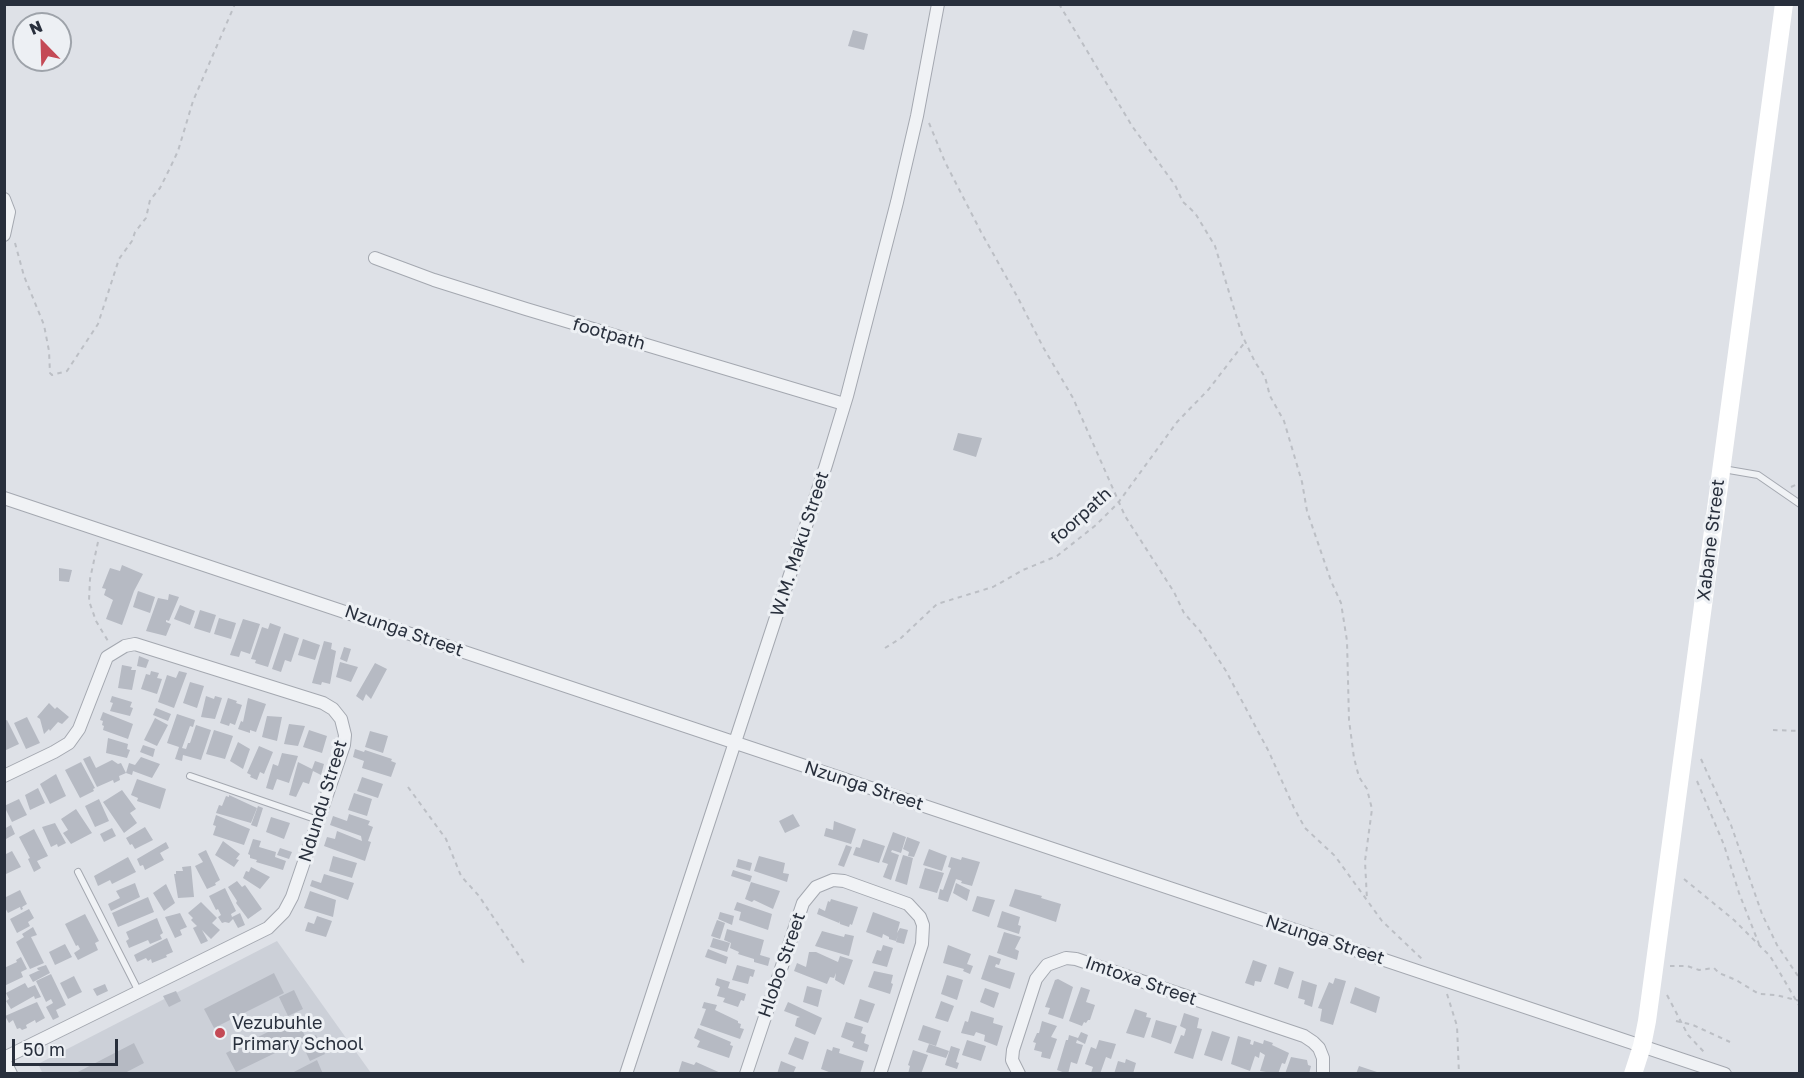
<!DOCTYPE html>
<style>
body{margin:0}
#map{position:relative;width:1804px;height:1078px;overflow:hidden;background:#dee1e7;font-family:"Golos Text",sans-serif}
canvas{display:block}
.frame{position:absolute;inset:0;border:6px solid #282f3c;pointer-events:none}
.north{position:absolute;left:12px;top:12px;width:60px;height:60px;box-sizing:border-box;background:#edf0f4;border:2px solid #9ea3aa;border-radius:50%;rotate:337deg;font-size:16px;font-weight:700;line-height:24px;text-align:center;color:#282f3c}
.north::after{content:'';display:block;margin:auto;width:21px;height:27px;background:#c44a56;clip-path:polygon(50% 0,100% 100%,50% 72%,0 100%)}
.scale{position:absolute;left:12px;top:1039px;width:106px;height:27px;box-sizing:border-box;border:3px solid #282f3c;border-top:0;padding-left:8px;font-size:18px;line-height:21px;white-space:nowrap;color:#282f3c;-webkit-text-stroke:4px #edf0f4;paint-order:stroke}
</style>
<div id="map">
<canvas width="1804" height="1078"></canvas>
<div class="frame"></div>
<div class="north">N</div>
<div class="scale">50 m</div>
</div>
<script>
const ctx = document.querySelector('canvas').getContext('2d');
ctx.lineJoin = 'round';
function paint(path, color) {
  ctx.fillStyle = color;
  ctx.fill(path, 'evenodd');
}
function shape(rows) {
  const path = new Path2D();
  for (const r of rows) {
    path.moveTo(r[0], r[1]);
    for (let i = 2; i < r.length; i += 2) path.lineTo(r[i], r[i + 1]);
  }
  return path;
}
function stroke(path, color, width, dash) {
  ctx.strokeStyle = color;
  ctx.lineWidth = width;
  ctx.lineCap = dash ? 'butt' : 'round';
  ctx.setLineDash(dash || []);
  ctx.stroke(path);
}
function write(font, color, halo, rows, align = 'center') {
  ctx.font = font + ' "Golos Text",sans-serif';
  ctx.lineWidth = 6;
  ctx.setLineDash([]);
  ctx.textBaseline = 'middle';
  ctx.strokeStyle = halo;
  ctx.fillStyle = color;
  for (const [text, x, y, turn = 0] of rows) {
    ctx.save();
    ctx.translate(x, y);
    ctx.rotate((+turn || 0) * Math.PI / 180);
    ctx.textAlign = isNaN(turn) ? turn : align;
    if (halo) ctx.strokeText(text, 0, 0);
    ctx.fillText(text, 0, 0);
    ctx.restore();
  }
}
paint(shape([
 [277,941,371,1073,43,1074,38,1064]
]), '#ccd0d8');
paint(shape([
 [853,30,868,34,864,50,848,46],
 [958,433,982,438,976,457,953,450],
 [122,565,143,574,134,591,122,625,106,619,113,600,104,595,106,589,102,588,110,568,120,571],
 [59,568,72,570,69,582,59,581],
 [138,591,155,597,150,613,133,607],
 [169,594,179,597,169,621,166,620,166,622,171,624,166,636,146,631,158,598,168,600],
 [180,605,195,611,190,625,174,619],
 [200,610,216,615,210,633,194,628],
 [219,618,236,623,231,639,214,634],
 [243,619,260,624,250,654,241,651,239,657,230,655],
 [270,623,281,627,268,667,255,663,256,660,251,659,262,627,268,629],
 [284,633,299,638,291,662,285,660,281,672,272,669],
 [303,639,320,645,315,660,298,655],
 [324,641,332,643,331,649,336,651,330,684,322,682,321,685,312,683],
 [344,647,351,649,347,662,340,659],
 [139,656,149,660,146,668,137,666],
 [340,662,358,667,351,682,336,677],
 [375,663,387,669,371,699,366,694,363,701,356,696],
 [122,665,132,667,131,670,136,670,132,690,118,688],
 [151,671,159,673,157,678,162,679,157,694,141,689,146,674,150,675],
 [179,671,187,673,174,708,158,702,167,675,176,678],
 [190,682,204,686,197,708,183,703],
 [112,696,132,702,130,707,133,708,130,716,110,711,113,703,110,702],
 [206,696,214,699,215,696,222,698,215,719,201,717],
 [228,698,237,701,236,703,242,705,235,725,230,723,229,726,220,723],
 [248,698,266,704,256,732,250,730,250,733,238,729,241,721,243,722],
 [49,703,55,709,57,707,69,717,62,724,58,722,50,731,49,729,44,734,40,719,37,717],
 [156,708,171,714,168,721,153,715],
 [103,712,133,724,128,739,103,730,104,726,102,725,103,721,100,720],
 [177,714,195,720,193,727,190,726,182,748,186,749,188,743,190,743,196,725,211,730,201,760,183,755,182,761,175,759,179,747,167,743],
 [267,716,282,717,277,741,262,737],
 [27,717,40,743,26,749,14,723],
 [155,718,168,725,157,746,144,740],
 [7,720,19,744,4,751,4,721],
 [289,724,305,726,298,746,284,744],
 [214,730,233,736,225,759,206,754],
 [309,730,327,736,322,753,303,747],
 [370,731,388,736,383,753,365,747],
 [108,738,128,744,127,749,130,750,127,758,106,753],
 [238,742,250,749,243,769,230,761],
 [143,745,155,749,153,757,140,752],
 [259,746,273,752,264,774,260,772,257,780,250,777,251,775,247,773],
 [355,749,364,752,365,750,392,759,391,761,396,763,391,777,362,768,364,761,353,757],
 [282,753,298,756,289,783,277,779,273,790,266,788,273,764,278,766],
 [90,756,96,768,112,760,118,764,121,763,126,773,119,776,120,780,114,783,113,780,97,787,83,759],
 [141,757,160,764,152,778,133,771,132,775,126,773,129,763,135,765],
 [315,761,324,764,321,775,313,771,309,784,303,782,296,797,289,795,298,762,312,769],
 [81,762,95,788,93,789,94,791,80,798,65,770],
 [56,774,66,796,50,804,40,784],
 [362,777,383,784,378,798,357,791],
 [137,779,166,789,160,809,137,801,138,798,131,795],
 [38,788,45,803,30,810,25,795],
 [122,790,136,809,130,813,137,823,124,833,103,802],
 [354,793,372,799,367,816,348,810],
 [229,795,257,808,251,823,216,813,219,805,222,806,226,796,229,797],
 [19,799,27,815,12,822,4,806],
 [99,799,109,821,95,827,85,806],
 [258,806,263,808,257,827,251,825],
 [76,809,92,833,71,844,63,833,68,830,61,819],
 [349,814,370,821,368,825,373,827,368,841,371,842,365,861,324,846,327,837,335,839,337,831,362,841,361,836,330,825,333,816,347,821],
 [793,814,800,826,785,833,779,821],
 [216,815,250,829,244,845,213,835,216,826,213,825],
 [271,817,290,823,284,839,266,832],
 [834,821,856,829,851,844,824,836,826,828,833,830],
 [55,823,66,843,58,847,57,844,51,847,42,827],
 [11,825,15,834,6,839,4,829],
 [145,827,153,840,135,849,132,844,130,845,126,838],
 [112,828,116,836,104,842,100,834],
 [34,829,48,856,37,861,41,868,34,872,28,859,30,858,19,837],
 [893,832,906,837,901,853,892,850,891,852,899,855,891,880,883,877,888,864,882,862],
 [907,837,920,842,914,857,908,856,909,852,903,849],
 [253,839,261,841,259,847,276,852,275,857,286,861,283,870,256,862,257,860,250,858,250,855,248,854],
 [863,839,885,846,879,863,853,855,856,847,860,848],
 [223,841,240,854,236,859,239,860,234,867,215,855],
 [166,842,169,848,160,853,164,860,145,870,143,865,140,866,137,859],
 [846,845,852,847,844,867,838,865],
 [280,848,292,852,289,859,277,855],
 [929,849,947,856,942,871,923,865],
 [206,850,220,880,215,883,216,885,207,889,195,866,203,862,198,854],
 [12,851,21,867,6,874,4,855],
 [903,855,913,858,907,885,895,881],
 [333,856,357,863,352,878,329,871],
 [759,856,785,863,783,873,789,874,787,882,754,871],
 [128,857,136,872,112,884,110,880,98,886,94,876],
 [951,857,961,860,962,857,980,862,972,886,961,883,962,881,956,879,948,902,938,899,940,889,943,890,951,868,948,867],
 [738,859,752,863,750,871,736,867],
 [191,866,194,897,178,898,174,874,176,874,176,871,183,871,182,867],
 [251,867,270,877,260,889,243,878,246,871,249,872],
 [925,868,944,873,937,893,919,888],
 [733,870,752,876,750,882,731,876],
 [324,874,354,883,348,900,310,886,312,880,321,883],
 [237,881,242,887,245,885,262,909,248,919,236,903,237,901,228,887],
 [751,882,780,891,773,909,754,900,752,902,745,899],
 [135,883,140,897,111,911,108,904,120,898,116,891],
 [956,883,970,890,967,901,953,893],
 [166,884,175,903,164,911,153,893],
 [225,888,236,911,231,914,232,917,240,913,245,925,238,928,233,919,229,923,225,922,222,923,218,917,221,915,218,909,216,910,209,896],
 [1015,889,1042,896,1041,898,1061,904,1056,922,1009,906],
 [20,890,27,904,22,907,23,909,21,910,20,907,8,913,4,906,4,898],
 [310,891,336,900,333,917,304,908],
 [977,896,995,900,989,917,972,911],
 [148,897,154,912,118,927,112,913],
 [831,899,858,907,852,925,850,924,849,927,840,924,839,921,839,923,817,914,819,908,825,911,828,901,830,902],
 [201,902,217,918,212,923,220,930,211,939,202,930,208,941,201,944,193,928,197,926,191,920,193,918,188,913],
 [737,902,772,914,768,930,739,920,741,912,734,910],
 [29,909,34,918,28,922,30,926,17,933,10,919],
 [1002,911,1020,917,1018,925,1021,926,1019,934,997,927],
 [720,912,734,916,732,925,718,919],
 [873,912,900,922,897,933,900,928,908,930,904,944,896,942,898,935,896,941,889,939,889,937,883,934,882,938,866,932],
 [180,913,187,927,180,930,182,935,175,938,165,917],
 [85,914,99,941,95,943,98,950,78,960,74,953,80,949,78,945,76,946,65,924],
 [317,916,332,921,326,937,305,931,308,922,314,924],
 [157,918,163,933,160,935,162,939,150,944,148,940,129,948,126,941,129,939,126,932],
 [717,920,725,923,720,939,711,936],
 [33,927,37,935,31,937,44,963,30,969,16,942,24,937,22,934],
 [727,929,764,940,760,955,770,958,768,966,754,962,754,959,738,954,739,952,730,948,731,943,724,940],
 [822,931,844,937,845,934,854,936,849,956,815,946],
 [1004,932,1021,937,1015,949,1019,951,1017,960,997,953],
 [167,938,173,952,166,955,167,957,152,963,151,959,148,961,146,958,137,962,134,955],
 [713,938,730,943,727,952,710,947],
 [65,944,72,957,55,965,49,952],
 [883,945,893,948,887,967,872,963,877,950,881,951],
 [948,945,971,954,967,964,973,966,970,974,963,971,964,969,943,963],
 [708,949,728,957,726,964,705,957],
 [809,952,816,952,838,962,840,956,853,960,844,985,835,980,836,973,834,978,830,977,827,984,794,971,797,963,806,967],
 [989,955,1001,959,999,965,996,964,995,967,1015,973,1010,989,981,979],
 [21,957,27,969,21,972,23,977,4,986,4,968,17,962,16,960],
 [1253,960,1267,965,1261,982,1255,981,1254,986,1245,983],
 [46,965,50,973,33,982,29,975,40,970,38,970,37,968],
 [737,965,755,970,753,977,750,976,748,984,732,980],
 [1279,967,1294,972,1288,989,1274,984],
 [874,971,893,975,891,983,893,984,890,994,868,987],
 [274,973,284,993,214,1028,204,1009],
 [51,974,66,1005,56,1010,59,1017,53,1020,46,1007,53,1003,51,999,46,1002,36,981],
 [947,975,963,980,957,1000,941,994],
 [74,976,82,992,68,999,60,983],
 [717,978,730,982,728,988,746,994,744,1001,741,1000,738,1007,723,1002,725,998,717,996,720,987,715,985],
 [1335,978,1346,981,1333,1025,1320,1021,1322,1009,1318,1008,1329,982,1333,984],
 [1058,979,1073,987,1063,1019,1048,1014,1050,1008,1045,1007,1055,980],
 [1302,980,1317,985,1312,1007,1304,1004,1305,1000,1298,998],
 [25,983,28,988,35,985,41,997,35,999,34,996,11,1009,6,1001,9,999,6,993],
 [105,984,108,991,97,996,93,989],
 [807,986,822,990,818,1007,803,1002],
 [1081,987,1090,990,1086,1002,1095,1005,1090,1020,1088,1020,1086,1023,1084,1022,1082,1026,1069,1021],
 [1355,987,1380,997,1376,1013,1350,1003],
 [985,988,999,993,994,1008,980,1002],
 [294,990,303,1009,288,1016,279,997],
 [176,991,181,1001,169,1007,163,996],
 [860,999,875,1004,868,1023,854,1018],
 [941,1001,954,1006,948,1022,935,1018],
 [37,1002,45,1018,36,1023,35,1020,26,1025,27,1028,22,1030,20,1028,17,1029,13,1020,9,1023,5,1016],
 [704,1002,717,1005,715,1010,738,1021,738,1023,741,1024,740,1028,744,1029,740,1039,700,1025,706,1009,702,1008],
 [788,1002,822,1018,815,1035,795,1026,797,1018,800,1017,784,1011],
 [1135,1009,1147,1013,1146,1017,1151,1018,1144,1038,1126,1033],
 [971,1011,994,1018,993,1023,1003,1026,997,1046,984,1041,985,1035,976,1032,974,1036,961,1033,965,1021,968,1022],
 [1184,1013,1199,1018,1197,1028,1202,1029,1193,1059,1174,1053,1181,1035,1184,1036,1186,1029,1180,1026],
 [296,1018,306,1038,236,1072,226,1053],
 [1156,1020,1177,1026,1171,1044,1151,1037],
 [1042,1021,1057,1026,1051,1037,1057,1039,1050,1059,1041,1057,1042,1052,1034,1050,1036,1043,1033,1042,1037,1033,1039,1033],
 [846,1022,863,1027,861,1033,866,1035,864,1043,869,1045,867,1052,852,1047,854,1042,841,1037],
 [923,1025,941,1031,936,1046,918,1040],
 [698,1028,731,1042,730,1045,733,1046,729,1058,697,1047,700,1041,694,1038],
 [1212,1031,1230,1037,1222,1061,1204,1055],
 [1081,1032,1088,1035,1085,1044,1077,1040,1076,1043,1083,1045,1077,1064,1071,1062,1068,1074,1057,1070,1066,1040,1068,1040,1069,1035,1078,1038],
 [316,1035,325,1054,310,1061,301,1042],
 [1238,1036,1251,1040,1250,1044,1253,1045,1254,1041,1263,1044,1264,1040,1273,1043,1272,1045,1289,1053,1285,1064,1282,1063,1278,1074,1260,1071,1265,1055,1260,1052,1259,1058,1255,1056,1250,1071,1231,1064],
 [795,1037,809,1042,803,1060,788,1054],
 [967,1040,986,1046,981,1061,962,1055],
 [1099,1040,1116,1044,1111,1059,1106,1057,1100,1074,1092,1074,1091,1073,1093,1067,1085,1064,1091,1047,1096,1049],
 [134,1043,144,1063,123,1074,74,1074],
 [929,1044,949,1051,946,1058,926,1052],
 [951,1046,960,1049,956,1062,959,1063,957,1069,945,1065],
 [833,1047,840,1049,839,1053,864,1061,860,1074,834,1074,821,1069,827,1049,832,1051],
 [913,1050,928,1055,921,1074,908,1074,910,1066,908,1065],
 [1291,1057,1307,1060,1308,1065,1311,1066,1309,1074,1285,1074],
 [1126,1059,1136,1063,1133,1074,1114,1074,1118,1061,1125,1063],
 [317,1060,323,1074,290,1074],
 [682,1061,694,1065,696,1062,723,1074,678,1074],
 [781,1061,796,1067,793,1074,777,1074],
 [1359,1066,1380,1073,1380,1074,1356,1074]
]), '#b6bac3');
const lane = shape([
 [1723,469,1758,475,1800,504],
 [190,776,318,820],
 [78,872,138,990]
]);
const street = shape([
 [4,199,9,212,4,235],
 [375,258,434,280,526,309,844,404],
 [4,498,1725,1074],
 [4,776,54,752,69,743,79,729,107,657,125,646,135,644,323,703,333,709,341,719,345,735,344,745,292,897,284,912,268,928,4,1058],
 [4,1060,11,1074],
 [626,1074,826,465,847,396,897,202,917,116,938,4],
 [746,1074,803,903,816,887,833,880,844,881,908,904,920,917,923,925,922,944,880,1074],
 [1019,1074,1012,1060,1013,1050,1036,979,1047,965,1066,958,1076,959,1304,1036,1313,1042,1319,1048,1323,1058,1323,1074]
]);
stroke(lane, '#a4a8b0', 8);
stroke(street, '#a4a8b0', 14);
stroke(shape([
 [1059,4,1132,126,1175,185,1183,202,1195,213,1215,246,1242,335,1255,362,1265,377,1270,396,1284,421,1302,482,1307,511,1331,581,1341,603,1347,641,1349,720,1354,758,1359,777,1367,789,1372,809,1365,861,1367,900],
 [929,123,945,162,981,232,1018,298,1043,347,1073,398,1125,516,1174,592,1184,613,1200,631,1226,671,1269,752,1294,808,1305,828,1335,856,1382,921,1422,959],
 [15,243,24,276,44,325,49,351,50,373,52,375,67,371,98,324,119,259,132,241,135,232,146,218,150,200,160,188,170,168,178,151,193,101,235,4],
 [1791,487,1800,483],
 [98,542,90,579,89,601,96,621,108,641],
 [885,648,901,638,937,604,993,587,1023,570,1057,556,1096,525,1118,503,1177,422,1209,389,1245,342],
 [1773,730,1800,731],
 [1701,759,1731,825,1762,914,1777,945,1800,979],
 [1697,781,1724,845,1739,893,1759,944],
 [408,787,446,839,461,876,479,896,524,963],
 [1684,879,1734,920,1770,956,1800,1007],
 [1670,966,1687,966,1699,970,1714,968,1719,973,1736,980,1759,994,1776,995,1800,1001],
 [1447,994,1457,1026,1459,1074],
 [1667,995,1688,1035,1704,1052],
 [1676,1021,1693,1025,1730,1042]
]), '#bcbfc5', 2, [4.5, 4.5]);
stroke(lane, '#f0f2f5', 6);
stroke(street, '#f0f2f5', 12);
stroke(shape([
 [1633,1074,1642,1046,1647,1021,1784,4]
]), '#fff', 18);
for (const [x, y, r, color] of [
 [220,1033,6,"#c44a56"]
]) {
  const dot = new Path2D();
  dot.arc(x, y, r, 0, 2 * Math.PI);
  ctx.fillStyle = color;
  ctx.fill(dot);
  stroke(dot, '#edf0f4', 2);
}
write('18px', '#282f3c', '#edf0f4', [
 ["footpath",609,334,16],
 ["foorpath",1081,516,-42],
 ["Xabane Street",1711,540,-83],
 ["W.M. Maku Street",800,544,-72],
 ["Nzunga Street",404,631,19],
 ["Nzunga Street",864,786,18],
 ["Ndundu Street",323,801,-73],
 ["Nzunga Street",1325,940,18],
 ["Hlobo Street",782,965,-71],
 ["Imtoxa Street",1141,981,19]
]);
write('18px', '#282f3c', '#edf0f4', [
 ["Vezubuhle",232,1023],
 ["Primary School",232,1044]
], 'left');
</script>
